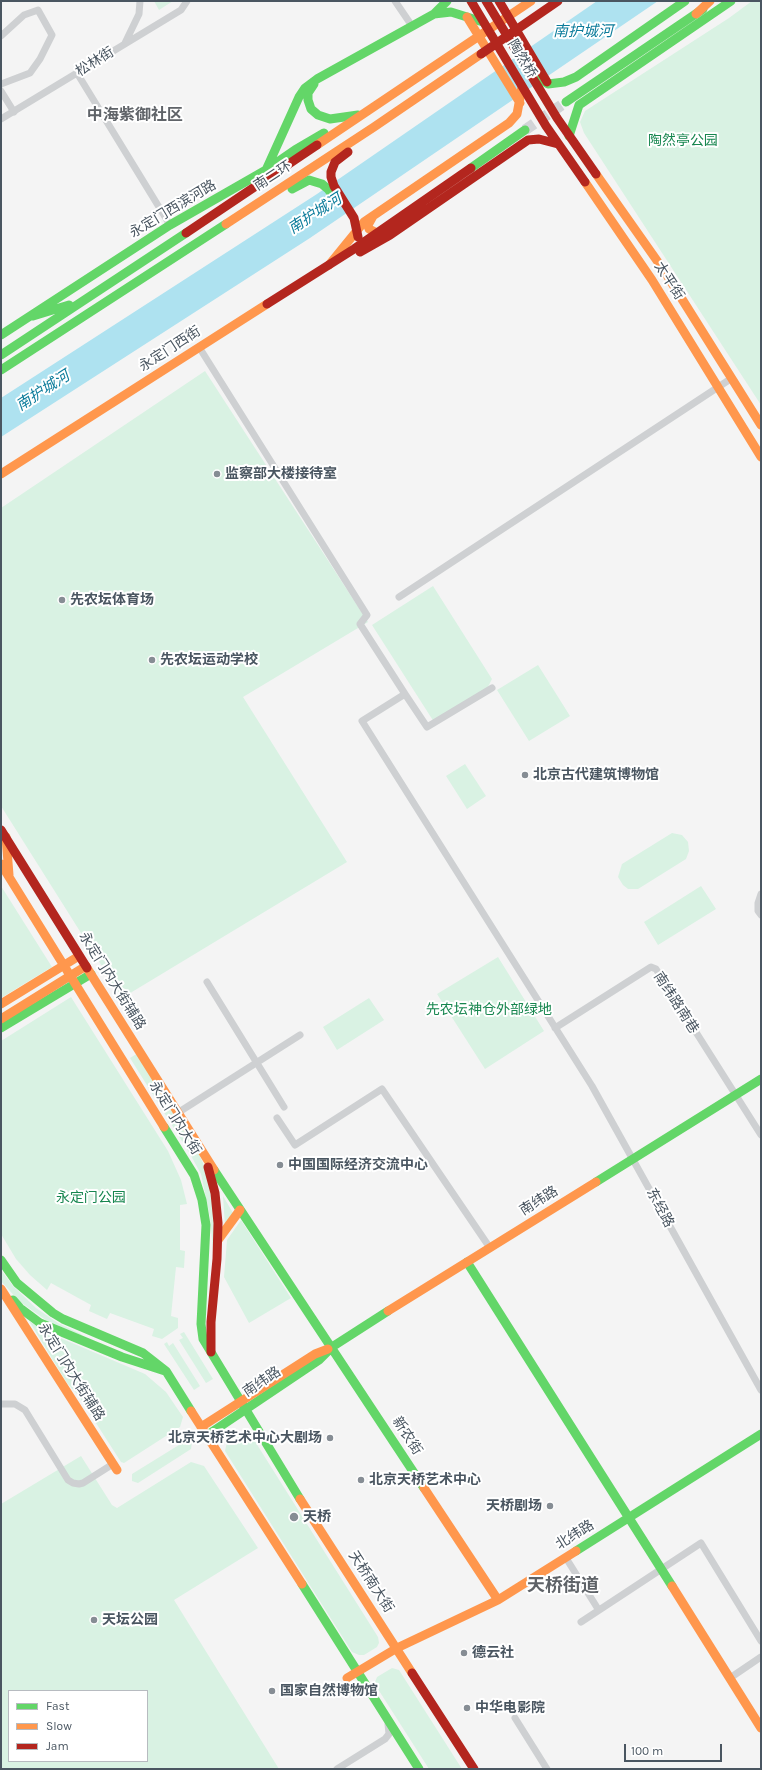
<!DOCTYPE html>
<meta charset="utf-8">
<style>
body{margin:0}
#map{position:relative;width:762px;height:1770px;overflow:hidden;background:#f4f4f4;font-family:Karla,sans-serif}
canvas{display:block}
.frame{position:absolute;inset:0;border:2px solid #4a5661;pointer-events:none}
.legend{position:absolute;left:8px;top:1690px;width:140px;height:72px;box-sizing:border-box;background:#fff;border:1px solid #b7bbc0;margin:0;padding:5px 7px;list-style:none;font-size:12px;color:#4a5661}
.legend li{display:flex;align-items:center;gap:8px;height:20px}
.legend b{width:20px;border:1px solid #b7bbc0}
.scale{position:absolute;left:624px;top:1744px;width:98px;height:18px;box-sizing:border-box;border:2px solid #4a5661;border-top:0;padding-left:5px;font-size:12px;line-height:14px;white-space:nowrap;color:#4a5661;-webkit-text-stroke:3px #fff;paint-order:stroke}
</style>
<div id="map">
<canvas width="762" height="1770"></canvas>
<div class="frame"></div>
<ul class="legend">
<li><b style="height:5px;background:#63d668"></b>Fast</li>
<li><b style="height:5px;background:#ff974d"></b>Slow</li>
<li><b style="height:5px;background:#b3261e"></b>Jam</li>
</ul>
<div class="scale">100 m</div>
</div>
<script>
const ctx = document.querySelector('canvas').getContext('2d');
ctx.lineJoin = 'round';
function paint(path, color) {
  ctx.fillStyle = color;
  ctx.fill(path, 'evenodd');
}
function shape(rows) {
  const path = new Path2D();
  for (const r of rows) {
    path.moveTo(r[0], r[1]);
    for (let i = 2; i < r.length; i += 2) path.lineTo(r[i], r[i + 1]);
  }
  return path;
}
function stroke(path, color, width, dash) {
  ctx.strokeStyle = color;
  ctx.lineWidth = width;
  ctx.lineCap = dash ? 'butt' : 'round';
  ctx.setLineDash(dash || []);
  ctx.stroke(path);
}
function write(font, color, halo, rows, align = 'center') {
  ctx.font = font + ' Karla,"Noto Sans SC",sans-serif';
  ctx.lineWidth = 4;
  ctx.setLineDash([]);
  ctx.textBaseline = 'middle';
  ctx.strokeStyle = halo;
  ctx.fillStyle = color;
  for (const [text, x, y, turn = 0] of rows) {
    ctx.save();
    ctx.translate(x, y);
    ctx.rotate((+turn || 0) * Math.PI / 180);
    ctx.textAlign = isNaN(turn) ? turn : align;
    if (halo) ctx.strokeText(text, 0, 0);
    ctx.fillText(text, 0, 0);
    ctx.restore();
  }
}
paint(shape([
 [154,1,173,1,159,10],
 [752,1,761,1,761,405,584,133,580,122,585,111,729,18],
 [205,371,368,622,243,697,347,862,122,998,1,806,1,508],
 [433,586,492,679,488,687,434,722,372,625],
 [538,665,570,716,529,741,497,690],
 [465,764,486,796,467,809,446,776],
 [672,833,682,835,688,842,689,851,686,859,638,889,628,889,623,885,618,877,622,864],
 [1,886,52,967,1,998],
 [701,886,716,909,658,945,644,922],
 [498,957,544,1031,485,1069,437,994],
 [71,997,168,1151,181,1180,187,1204,180,1205,180,1250,185,1251,184,1268,176,1267,171,1316,178,1318,178,1328,162,1339,152,1336,154,1329,110,1313,107,1319,89,1311,91,1305,51,1283,47,1290,30,1275,16,1259,1,1234,1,1041],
 [369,998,384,1020,337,1050,323,1027],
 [138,1053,194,1144,203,1163,210,1183,215,1212,213,1250,210,1217,201,1174,190,1154,130,1058],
 [223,1196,233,1213,225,1226],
 [241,1220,291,1298,249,1323,224,1277,227,1240],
 [1,1270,13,1286,36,1308,58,1323,81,1334,83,1336,47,1321,19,1301,1,1281],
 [29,1321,44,1331,145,1374,166,1392,183,1417,180,1427,124,1463,121,1462,78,1395,67,1383],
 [184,1332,213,1379,206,1383,179,1340,183,1338,180,1334],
 [167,1342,169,1346,173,1343,200,1386,194,1390,164,1344],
 [243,1432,251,1435,378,1637,379,1643,377,1647,364,1655,359,1655,352,1652,225,1451,227,1442],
 [187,1440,192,1442,191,1449,138,1483,132,1481,132,1474],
 [81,1456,112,1505,117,1508,191,1462,204,1466,258,1548,174,1600,279,1769,1,1769,1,1504],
 [9,1691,147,1691,147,1761,9,1761],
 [392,1668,399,1670,462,1769,429,1769,376,1686,375,1682,377,1677]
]), '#d9f2e3');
paint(shape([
 [597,1,658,1,310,238,1,437,1,398,317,194]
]), '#aee2f0');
stroke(shape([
 [525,130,566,102]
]), '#d2d4d7', 11, [11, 5.5]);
stroke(shape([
 [395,1,412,26],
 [1,36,24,15,38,10,52,35,40,59,30,73,1,84],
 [125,43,139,14,140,1],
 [77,73,170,225],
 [1,91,14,112],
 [1,119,181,10,187,1],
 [199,347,367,615,360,624,405,694,362,721,592,1086,761,1390],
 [399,597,732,378],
 [405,694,427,727,492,688],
 [761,894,758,903,758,911,761,915],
 [207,982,284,1107],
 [555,1028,651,967,656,969,761,1135],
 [179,1112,300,1035],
 [277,1118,295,1145,382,1089,490,1248],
 [1,1404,15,1404,25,1410,68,1480,73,1483,79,1484,83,1483,113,1464],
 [566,1558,598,1609],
 [581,1622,701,1543,761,1641],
 [730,1678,761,1657],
 [515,1718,547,1769],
 [337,1769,385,1739,389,1734,388,1724]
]), '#ced0d2', 7);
stroke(shape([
 [434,14,451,12,483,22],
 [529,72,548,84,564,82,576,77,685,1],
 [314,84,308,93,308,100,311,109,318,115,330,119,358,115],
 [566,102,703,9],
 [569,136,579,105,731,1],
 [471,168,525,130],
 [266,170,299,97,305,88,317,79,434,14,447,1],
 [292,189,309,180,322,184,328,189,335,199],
 [33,316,69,305],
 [1,335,170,225,266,170,295,150,324,133],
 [1,355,186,233],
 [1,370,226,224],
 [1,1028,91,974],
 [164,1127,194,1175,202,1200,206,1225,201,1324,203,1339,300,1499],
 [214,1170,424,1488],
 [596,1182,761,1079],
 [1,1260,17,1283,53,1313,63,1319,143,1353,166,1371,191,1411],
 [467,1262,672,1586],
 [13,1300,20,1308,40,1323,122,1357,165,1371],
 [206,1436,319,1360,332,1347,388,1311],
 [576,1551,761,1434],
 [302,1584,419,1769]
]), '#63d668', 9);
stroke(shape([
 [696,14,710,1],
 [467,17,520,103],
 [317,145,531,1],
 [596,174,665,272,761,425],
 [585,182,652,280,761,457],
 [373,216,368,225,369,229,377,233],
 [226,224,374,127,481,54],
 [329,265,364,222,509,123,517,114,522,87],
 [1,474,267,304],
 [6,837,9,875],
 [1,864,164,1127],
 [87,968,214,1170],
 [1,1004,79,956],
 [1,1019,86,966],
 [218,1240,240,1210],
 [1,1289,117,1470],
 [388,1311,596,1182],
 [191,1411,302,1584],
 [201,1427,315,1354,328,1349],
 [424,1488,498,1600],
 [300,1499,412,1673],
 [672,1586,761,1728],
 [347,1678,397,1648,498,1600,576,1551]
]), '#ff974d', 9);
stroke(shape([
 [471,1,546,126,585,182],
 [486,1,557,118,596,174],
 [499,1,547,82],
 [481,54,558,1],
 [348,152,335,162,331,172,331,177,334,186,354,218,358,237],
 [186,233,317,145],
 [360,252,390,235,528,140,539,139,558,144],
 [267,304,354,249,471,168],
 [1,830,87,968],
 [208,1167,215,1193,218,1223,217,1259,211,1322,211,1352],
 [412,1673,474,1769]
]), '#b3261e', 9);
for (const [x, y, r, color] of [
 [217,474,4,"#868d94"],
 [62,600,4,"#868d94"],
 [152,660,4,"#868d94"],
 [525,775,4,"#868d94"],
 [280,1165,4,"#868d94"],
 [330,1438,4,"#868d94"],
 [361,1480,4,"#868d94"],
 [550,1506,4,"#868d94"],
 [294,1517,5,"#868d94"],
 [94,1620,4,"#868d94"],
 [464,1653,4,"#868d94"],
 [272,1691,4,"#868d94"],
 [467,1708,4,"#868d94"]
]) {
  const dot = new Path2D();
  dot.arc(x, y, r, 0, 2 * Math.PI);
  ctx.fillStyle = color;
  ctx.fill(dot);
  stroke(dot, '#fff', 1.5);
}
write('14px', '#4a5661', '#fff', [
 ["陶然桥",522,59,59],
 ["松林街",95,62,-32],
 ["南二环",273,176,-33],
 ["永定门西滨河路",173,209,-31],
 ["太平街",669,281,57],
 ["永定门西街",170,349,-33],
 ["永定门内大街辅路",112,981,58],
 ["南纬路南巷",676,1003,57],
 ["永定门内大街",175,1118,58],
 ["南纬路",539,1201,-32],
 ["东经路",660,1208,62],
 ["永定门内大街辅路",71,1372,58],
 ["南纬路",262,1382,-34],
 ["新农街",407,1436,57],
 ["北纬路",575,1535,-32],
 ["天桥南大街",371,1582,57]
]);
write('14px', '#17864f', '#fff', [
 ["陶然亭公园",683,141],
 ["先农坛神仓外部绿地",489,1010],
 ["永定门公园",91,1198]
]);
write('bold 14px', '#4a5661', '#fff', [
 ["监察部大楼接待室",225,474],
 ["先农坛体育场",70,600],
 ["先农坛运动学校",160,660],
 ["北京古代建筑博物馆",533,775],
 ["中国国际经济交流中心",288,1165],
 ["北京天桥艺术中心大剧场",322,1438,"right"],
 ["北京天桥艺术中心",369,1480],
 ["天桥剧场",542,1506,"right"],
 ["天桥",303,1517],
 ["天坛公园",102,1620],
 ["德云社",472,1653],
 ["国家自然博物馆",280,1691],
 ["中华电影院",475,1708]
], 'left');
write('italic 15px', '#0c7c9b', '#fff', [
 ["南护城河",583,32],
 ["南护城河",315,214,-33],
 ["南护城河",43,391,-33]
]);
write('bold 16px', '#5f6368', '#fff', [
 ["中海紫御社区",135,115]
]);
write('bold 18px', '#5f6368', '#fff', [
 ["天桥街道",563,1586]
]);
</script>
